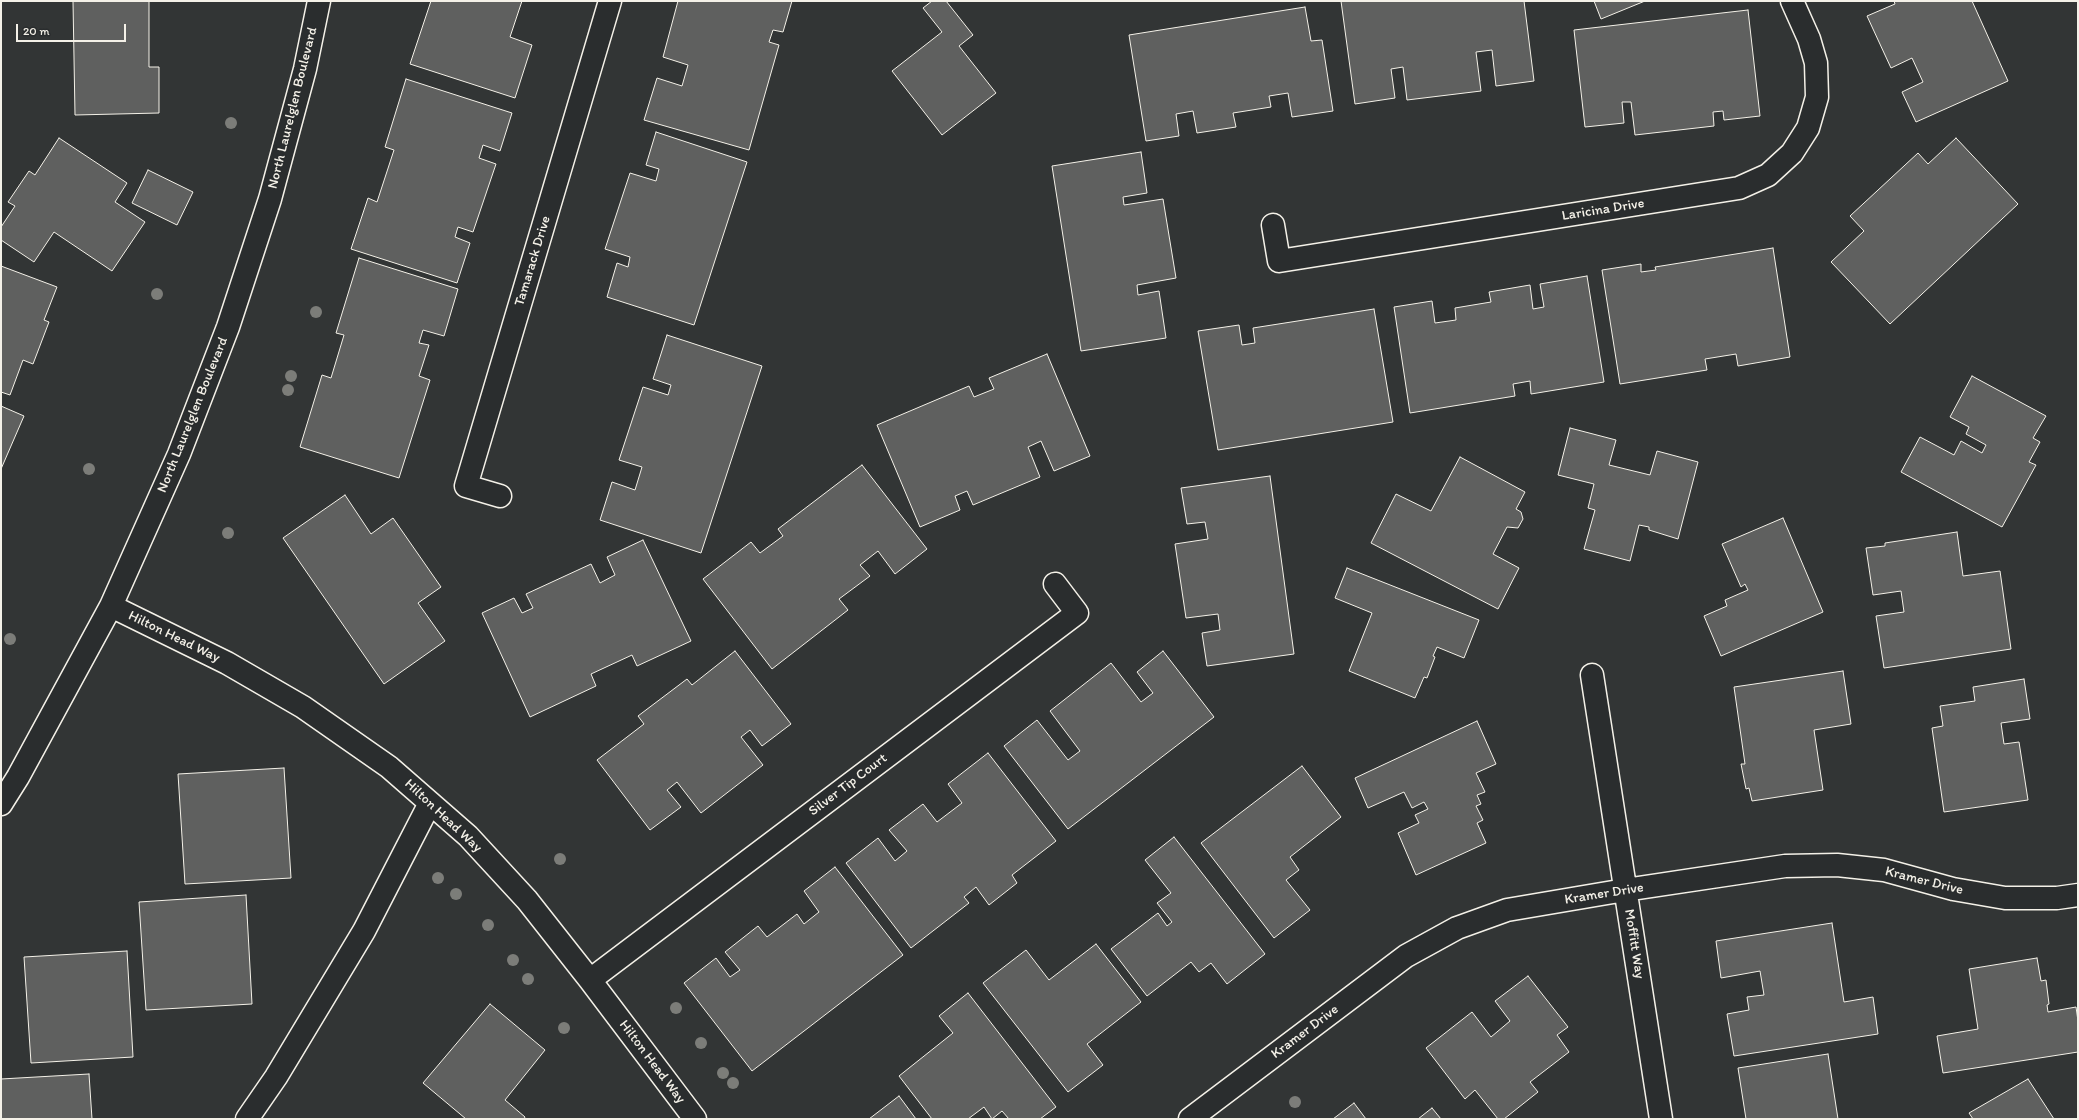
<!DOCTYPE html>
<style>
body{margin:0}
#map{position:relative;width:2079px;height:1120px;overflow:hidden;background:#323535;font-family:Itim,sans-serif}
canvas{display:block}
.frame{position:absolute;inset:0;border:2px solid #f4f1e8;pointer-events:none}
.scale{position:absolute;left:16px;top:24px;width:110px;height:18px;box-sizing:border-box;border:2px solid #f4f1e8;border-top:0;padding-left:5px;font-size:12px;line-height:14px;white-space:nowrap;color:#f4f1e8;-webkit-text-stroke:3px #2a2d2e;paint-order:stroke}
</style>
<div id="map">
<canvas width="2079" height="1120"></canvas>
<div class="frame"></div>
<div class="scale">20 m</div>
</div>
<script>
const ctx = document.querySelector('canvas').getContext('2d');
ctx.lineJoin = 'round';
function paint(path, color) {
  ctx.fillStyle = color;
  ctx.fill(path, 'evenodd');
}
function shape(rows) {
  const path = new Path2D();
  for (const r of rows) {
    path.moveTo(r[0], r[1]);
    for (let i = 2; i < r.length; i += 2) path.lineTo(r[i], r[i + 1]);
  }
  return path;
}
function stroke(path, color, width, dash) {
  ctx.strokeStyle = color;
  ctx.lineWidth = width;
  ctx.lineCap = dash ? 'butt' : 'round';
  ctx.setLineDash(dash || []);
  ctx.stroke(path);
}
function write(font, color, halo, rows, align = 'center') {
  ctx.font = font + ' Itim,sans-serif';
  ctx.lineWidth = 3;
  ctx.setLineDash([]);
  ctx.textBaseline = 'middle';
  ctx.strokeStyle = halo;
  ctx.fillStyle = color;
  for (const [text, x, y, turn = 0] of rows) {
    ctx.save();
    ctx.translate(x, y);
    ctx.rotate((+turn || 0) * Math.PI / 180);
    ctx.textAlign = isNaN(turn) ? turn : align;
    if (halo) ctx.strokeText(text, 0, 0);
    ctx.fillText(text, 0, 0);
    ctx.restore();
  }
}
const building = shape([
 [73,1,149,1,149,67,159,67,159,113,75,115,73,1],
 [431,1,522,1,510,37,532,45,515,98,410,64,431,1],
 [678,1,792,1,783,32,773,30,769,42,779,45,749,150,644,120,657,78,682,86,688,65,663,57,678,1],
 [932,1,946,1,973,35,959,46,996,93,942,135,892,71,942,32,923,8,932,1],
 [1341,1,1524,1,1534,81,1496,86,1492,50,1476,52,1481,91,1407,100,1403,67,1391,69,1395,98,1355,104,1341,1],
 [1594,1,1645,1,1601,19,1594,1],
 [1894,1,1972,1,2008,81,1916,122,1902,92,1923,82,1912,58,1891,68,1867,16,1895,4,1894,1],
 [1305,7,1311,41,1322,40,1333,111,1292,117,1288,93,1269,96,1271,107,1233,113,1236,127,1197,133,1193,111,1176,114,1179,136,1146,141,1129,35,1305,7],
 [1748,10,1760,116,1724,120,1723,111,1713,112,1714,126,1635,135,1631,102,1622,102,1624,123,1585,127,1574,30,1748,10],
 [406,79,512,113,500,151,483,145,479,158,496,164,473,232,458,227,455,237,470,243,457,283,351,249,368,198,377,202,394,150,385,147,406,79],
 [656,132,747,162,694,325,607,297,617,263,628,267,630,257,605,249,630,173,656,181,659,169,646,165,656,132],
 [59,138,127,183,115,202,145,222,112,271,54,232,34,262,1,240,1,227,15,206,8,202,29,171,35,175,59,138],
 [1956,138,2018,204,1890,324,1831,262,1864,231,1850,216,1918,153,1928,164,1956,138],
 [1141,152,1147,193,1123,197,1124,205,1163,199,1176,278,1137,285,1138,295,1159,291,1166,338,1081,351,1052,166,1141,152],
 [148,170,193,192,177,225,132,203,148,170],
 [1773,248,1790,357,1738,366,1736,354,1705,359,1707,370,1620,384,1602,270,1641,264,1641,272,1656,270,1655,267,1773,248],
 [359,258,458,289,444,336,423,330,419,343,429,345,419,376,430,380,399,478,300,447,322,375,331,378,344,335,336,333,359,258],
 [1,266,57,287,44,320,49,322,33,364,23,360,10,395,1,392,1,266],
 [1587,276,1604,382,1531,394,1530,381,1513,384,1515,396,1410,413,1394,307,1432,301,1435,323,1456,320,1455,308,1491,302,1489,292,1530,285,1533,309,1544,307,1540,284,1587,276],
 [1374,309,1393,422,1218,450,1198,331,1239,325,1242,345,1255,343,1253,328,1374,309],
 [667,335,762,366,701,553,600,520,612,482,635,490,642,467,619,460,643,387,668,395,671,385,653,379,667,335],
 [1047,354,1090,456,1054,471,1041,441,1028,447,1040,477,973,505,967,491,955,496,960,510,920,527,877,425,969,386,974,397,994,389,989,378,1047,354],
 [1972,376,2046,416,2033,438,2040,442,2029,462,2036,465,2002,527,1901,472,1920,437,1954,455,1961,441,1982,453,1986,445,1966,434,1969,427,1950,417,1972,376],
 [1,406,24,416,1,469,1,406],
 [1570,428,1616,440,1609,465,1650,475,1657,451,1698,462,1678,539,1649,530,1649,527,1639,525,1630,561,1584,549,1595,510,1588,508,1594,484,1558,475,1570,428],
 [1460,457,1525,492,1516,509,1521,512,1523,519,1518,528,1507,527,1493,554,1519,568,1498,609,1371,543,1396,494,1431,511,1460,457],
 [862,465,927,549,895,574,878,551,860,565,870,576,839,599,848,610,772,669,703,579,751,542,760,553,783,536,778,529,862,465],
 [1270,476,1294,654,1207,666,1202,633,1220,630,1218,614,1186,618,1175,544,1208,539,1205,522,1187,524,1181,488,1270,476],
 [345,495,371,534,393,518,441,587,418,603,445,641,384,684,283,538,345,495],
 [1783,518,1823,612,1721,656,1704,616,1727,606,1725,600,1748,590,1745,584,1741,587,1722,544,1783,518],
 [1957,532,1963,576,2000,571,2011,649,1884,668,1876,616,1904,612,1901,591,1873,595,1866,548,1885,546,1885,543,1957,532],
 [643,540,691,641,637,666,632,655,591,674,596,686,530,717,482,613,514,598,522,613,533,608,526,594,591,564,600,583,615,575,607,557,643,540],
 [1347,568,1479,620,1464,658,1437,647,1433,656,1435,657,1427,678,1424,677,1415,698,1349,671,1372,613,1335,598,1347,568],
 [735,651,791,724,762,746,750,730,741,737,763,765,701,813,677,782,667,790,681,807,650,830,597,760,644,724,638,716,687,679,692,685,735,651],
 [1163,651,1214,717,1068,829,1004,746,1037,720,1068,760,1080,751,1050,711,1111,663,1141,702,1153,693,1137,672,1163,651],
 [1843,671,1851,724,1814,730,1823,790,1752,801,1749,788,1746,789,1741,764,1745,764,1734,687,1843,671],
 [2024,679,2030,719,2001,723,2004,744,2019,742,2028,800,1944,812,1932,728,1943,726,1940,706,1975,701,1973,687,2024,679],
 [1477,721,1496,764,1476,773,1485,792,1477,795,1481,804,1476,806,1483,820,1477,823,1486,843,1416,875,1398,833,1419,823,1415,815,1428,809,1424,802,1412,808,1404,792,1368,808,1355,778,1477,721],
 [988,753,1056,841,1012,875,1017,883,989,905,976,887,964,897,969,903,911,948,846,863,878,838,895,861,907,851,889,830,923,804,937,822,962,803,948,784,988,753],
 [1302,766,1341,817,1290,857,1299,870,1286,880,1310,910,1274,938,1201,843,1302,766],
 [284,768,291,878,185,884,178,774,284,768],
 [1174,837,1265,954,1227,984,1211,963,1199,972,1191,962,1147,996,1111,949,1158,913,1167,926,1172,922,1157,903,1171,893,1145,860,1174,837],
 [835,867,903,955,752,1071,684,983,716,958,730,977,740,970,725,952,758,926,767,937,797,914,804,924,819,912,804,891,835,867],
 [246,895,252,1004,146,1010,139,902,246,895],
 [1832,923,1844,1002,1873,997,1878,1034,1734,1056,1727,1014,1749,1010,1747,997,1764,995,1760,971,1721,978,1716,941,1832,923],
 [1096,944,1141,1002,1087,1044,1103,1065,1068,1092,983,983,1026,950,1049,980,1096,944],
 [127,951,133,1057,31,1063,24,957,127,951],
 [2037,958,2041,981,2046,980,2049,1004,2047,1005,2048,1012,2076,1007,2078,1021,2078,1052,1943,1073,1937,1036,1978,1029,1969,969,2037,958],
 [1528,976,1568,1027,1557,1035,1569,1052,1530,1082,1538,1092,1504,1119,1498,1119,1475,1090,1465,1099,1426,1048,1472,1012,1491,1037,1510,1021,1495,1001,1528,976],
 [968,993,1056,1107,1040,1119,1009,1119,1002,1111,992,1119,984,1107,968,1119,932,1119,899,1076,953,1033,939,1016,968,993],
 [490,1004,545,1050,505,1100,525,1117,524,1119,466,1119,423,1083,490,1004],
 [1828,1054,1838,1119,1746,1119,1738,1068,1828,1054],
 [89,1074,92,1119,1,1119,1,1079,89,1074],
 [2028,1079,2054,1119,1973,1119,1969,1113,2028,1079],
 [899,1096,916,1119,869,1119,899,1096],
 [1354,1103,1366,1119,1333,1119,1354,1103],
 [1432,1108,1441,1119,1418,1119,1432,1108]
]);
paint(building, '#5f605f');
stroke(building, '#f4f1e8', 1);
const minor = shape([
 [1273,225,1279,261,1739,188,1768,175,1792,153,1808,128,1817,97,1816,63,1809,39,1792,1],
 [500,496,466,486,610,1],
 [111,606,227,663,303,707,389,767,468,836,527,900,590,980,695,1119],
 [1592,675,1661,1119],
 [1,804,18,777,111,606,179,454,228,327,270,199,305,69,319,1],
 [590,980,1077,613,1055,584],
 [247,1119,276,1077,364,931,430,803],
 [1190,1119,1406,956,1457,928,1507,910,1625,890,1785,866,1837,865,1884,870,1953,889,2005,898,2057,898,2078,895]
]);
stroke(minor, '#f4f1e8', 25);
stroke(minor, '#2a2d2e', 22);
ctx.fillStyle = '#7c7d79';
for (const [x, y] of [
 [231,123],
 [157,294],
 [316,312],
 [291,376],
 [288,390],
 [89,469],
 [228,533],
 [10,639],
 [560,859],
 [438,878],
 [456,894],
 [488,925],
 [513,960],
 [528,979],
 [676,1008],
 [564,1028],
 [701,1043],
 [723,1073],
 [733,1083],
 [1295,1102]
]) {
  ctx.beginPath();
  ctx.arc(x, y, 6, 0, 2 * Math.PI);
  ctx.fill();
}
write('14px', '#f4f1e8', '#2a2d2e', [
 ["North Laurelglen Boulevard",293,108,-76],
 ["Laricina Drive",1603,210,-9],
 ["Tamarack Drive",533,261,-73],
 ["North Laurelglen Boulevard",193,415,-68],
 ["Hilton Head Way",174,637,26],
 ["Silver Tip Court",848,785,-37],
 ["Hilton Head Way",443,816,43],
 ["Kramer Drive",1924,881,14],
 ["Kramer Drive",1604,894,-9],
 ["Moffitt Way",1634,944,81],
 ["Kramer Drive",1305,1032,-37],
 ["Hilton Head Way",652,1062,53]
]);
</script>
